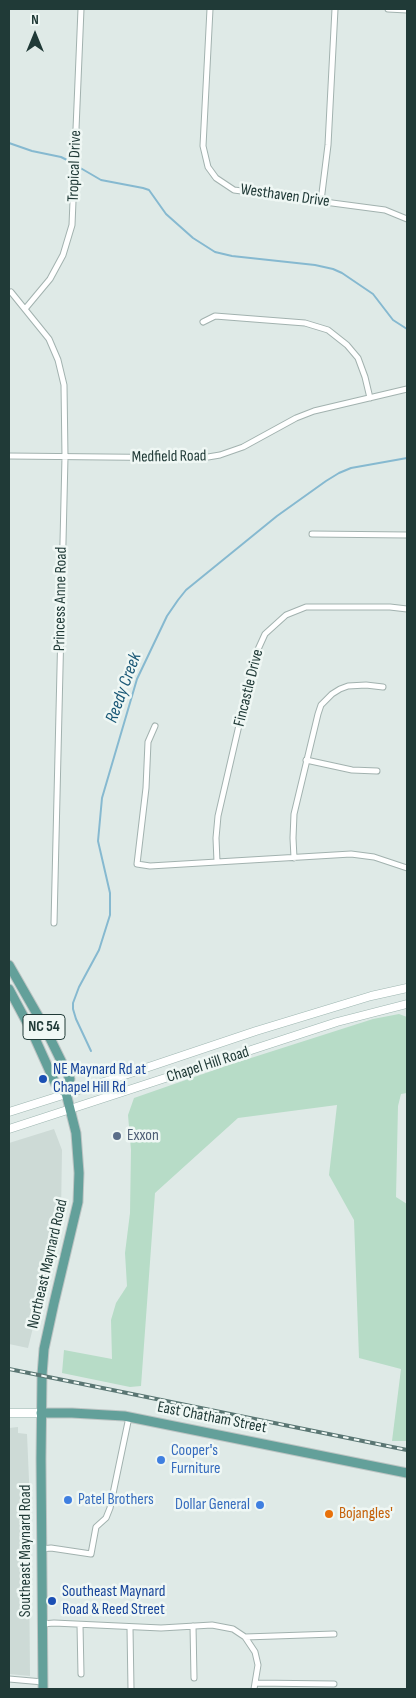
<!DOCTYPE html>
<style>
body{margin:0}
#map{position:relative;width:416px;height:1698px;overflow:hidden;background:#dfeae7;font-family:"Sofia Sans Condensed",sans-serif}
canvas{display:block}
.frame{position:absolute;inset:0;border:10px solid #203a37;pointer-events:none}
.north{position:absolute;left:10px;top:10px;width:50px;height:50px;-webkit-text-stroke:4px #eff7f4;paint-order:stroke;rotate:0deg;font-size:14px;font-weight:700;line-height:20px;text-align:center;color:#203a37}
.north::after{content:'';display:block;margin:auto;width:18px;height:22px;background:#203a37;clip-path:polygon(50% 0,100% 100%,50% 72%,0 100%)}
</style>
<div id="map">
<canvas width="416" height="1698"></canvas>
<div class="frame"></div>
<div class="north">N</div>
</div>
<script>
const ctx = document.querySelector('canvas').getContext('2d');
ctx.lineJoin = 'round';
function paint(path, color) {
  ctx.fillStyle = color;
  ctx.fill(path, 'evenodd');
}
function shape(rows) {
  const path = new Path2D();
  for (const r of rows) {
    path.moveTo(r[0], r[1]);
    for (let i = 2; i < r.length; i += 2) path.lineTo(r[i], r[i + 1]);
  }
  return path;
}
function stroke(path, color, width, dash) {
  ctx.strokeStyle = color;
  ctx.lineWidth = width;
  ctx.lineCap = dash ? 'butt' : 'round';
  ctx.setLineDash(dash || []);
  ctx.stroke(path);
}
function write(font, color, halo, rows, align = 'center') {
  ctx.font = font + ' "Sofia Sans Condensed",sans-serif';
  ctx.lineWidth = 5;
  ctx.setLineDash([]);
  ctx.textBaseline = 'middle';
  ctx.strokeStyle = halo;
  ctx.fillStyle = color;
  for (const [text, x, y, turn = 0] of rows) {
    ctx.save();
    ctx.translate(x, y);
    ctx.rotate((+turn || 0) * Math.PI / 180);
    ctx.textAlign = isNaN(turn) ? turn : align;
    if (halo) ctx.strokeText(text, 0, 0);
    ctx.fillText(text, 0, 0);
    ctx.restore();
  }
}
paint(shape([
 [54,1129,62,1150,61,1213,28,1348,9,1344,9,1143],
 [18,1427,18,1433,27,1434,31,1526,29,1561,30,1676,9,1674,9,1428]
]), '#cddad6');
paint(shape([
 [399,1014,407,1017,407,1093,401,1094,398,1106,396,1197,407,1204,407,1441,392,1441,401,1369,359,1358,354,1220,329,1175,337,1105,238,1118,155,1193,141,1386,130,1387,62,1373,64,1350,112,1359,111,1320,116,1303,127,1286,125,1253,130,1213,131,1150,128,1115,134,1098,226,1066,373,1019]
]), '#b7dcc7');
stroke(shape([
 [9,143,32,151,61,157,73,163],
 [77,166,101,180,143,188,149,190,166,214,193,238,215,252,232,256,315,265,333,269,342,273,373,294,393,320,407,329],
 [91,1051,76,1019,73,1009,73,1003,79,987,99,950,110,915,110,893,98,841,102,798,137,679,167,616,178,600,186,590,277,516,326,481,339,473,351,468,407,458]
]), '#86b9d0', 2);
const street = shape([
 [210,9,203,146,208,167,216,178,234,190,385,210,407,219],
 [388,9,407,10],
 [321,201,328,145,335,9],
 [11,292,49,339,58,360,64,385,65,457,54,923],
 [25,309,50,279,63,255,72,225,81,9],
 [203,322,215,316,305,323,328,330,347,345,358,358,365,377,370,398],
 [9,456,202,458,220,455,243,447,296,418,314,411,407,389],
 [312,534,407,535],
 [155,726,148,742,146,788,137,864,150,866,351,854,374,857,407,868],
 [306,760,352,770,377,771],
 [294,858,293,838,294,814,318,714,321,705,332,694,340,689,348,686,366,685,383,687],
 [217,862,216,838,218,816,255,656,265,634,286,615,306,607,390,607,407,609],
 [41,1549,51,1548,91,1554,96,1527,106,1518,110,1508,129,1417],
 [42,1624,54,1623,161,1628,212,1625,233,1629,245,1637,255,1652,258,1665,254,1689],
 [80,1625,81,1674],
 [193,1626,194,1678],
 [130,1628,131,1689],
 [245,1637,334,1634],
 [9,1679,43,1682],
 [255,1683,334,1684]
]);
const secondary = shape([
 [9,1112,104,1082,256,1031,371,996,407,988],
 [9,1129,337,1022,407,1004],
 [9,1413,41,1413]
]);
const primary = shape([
 [9,965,45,1028,70,1079,66,1093,76,1133,79,1173,78,1202,54,1303,44,1349,42,1375,41,1459,43,1689],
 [9,989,33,1034,56,1085,66,1093],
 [41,1413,72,1413,124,1416,407,1473]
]);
stroke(street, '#a2b2af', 7);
stroke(secondary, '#9eb6b1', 9);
stroke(primary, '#bcc4c3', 11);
stroke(street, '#fff', 5);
stroke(secondary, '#fff', 8);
stroke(primary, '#63a09a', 9);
const rail = shape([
 [9,1369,407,1450]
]);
stroke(rail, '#5a7673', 4);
stroke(rail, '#eff7f4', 2, [5.5]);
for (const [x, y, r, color] of [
 [43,1079,5,"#1a4fb4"],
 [117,1136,5,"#5c6f8a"],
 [161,1460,5,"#3f7fe0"],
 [68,1500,5,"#3f7fe0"],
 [260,1505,5,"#3f7fe0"],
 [329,1514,5,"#e8710a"],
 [52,1601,5,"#1a4fb4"]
]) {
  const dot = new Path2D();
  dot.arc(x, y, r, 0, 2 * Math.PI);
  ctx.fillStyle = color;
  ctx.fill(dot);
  stroke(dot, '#eff7f4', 2);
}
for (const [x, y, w] of [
 [44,1027,42]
]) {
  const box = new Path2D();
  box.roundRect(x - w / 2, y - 12.5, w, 25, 4);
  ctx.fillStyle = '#eff7f4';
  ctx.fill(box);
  stroke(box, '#203a37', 1);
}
write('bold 15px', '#203a37', null, [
 ["NC 54",44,1027]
]);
write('16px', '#203a37', '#eff7f4', [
 ["Tropical Drive",75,166,-88],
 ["Westhaven Drive",285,196,8],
 ["Medfield Road",169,457,-1],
 ["Princess Anne Road",61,599,-89],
 ["Fincastle Drive",249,688,-76],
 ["Chapel Hill Road",208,1065,-18],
 ["Northeast Maynard Road",48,1264,-77],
 ["East Chatham Street",212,1418,11],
 ["Southeast Maynard Road",26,1551,-90]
]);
write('16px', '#164399', '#eff7f4', [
 ["NE Maynard Rd at",53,1070],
 ["Chapel Hill Rd",53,1088],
 ["Southeast Maynard",62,1592],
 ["Road & Reed Street",62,1610]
], 'left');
write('16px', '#4e5e75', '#eff7f4', [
 ["Exxon",127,1136]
], 'left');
write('16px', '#366cbe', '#eff7f4', [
 ["Cooper's",171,1451],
 ["Furniture",171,1469],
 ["Patel Brothers",78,1500],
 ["Dollar General",250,1505,"right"]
], 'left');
write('16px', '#c56008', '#eff7f4', [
 ["Bojangles'",339,1514]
], 'left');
write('italic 18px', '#1a5876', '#eff7f4', [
 ["Reedy Creek",124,688,-70]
]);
</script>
